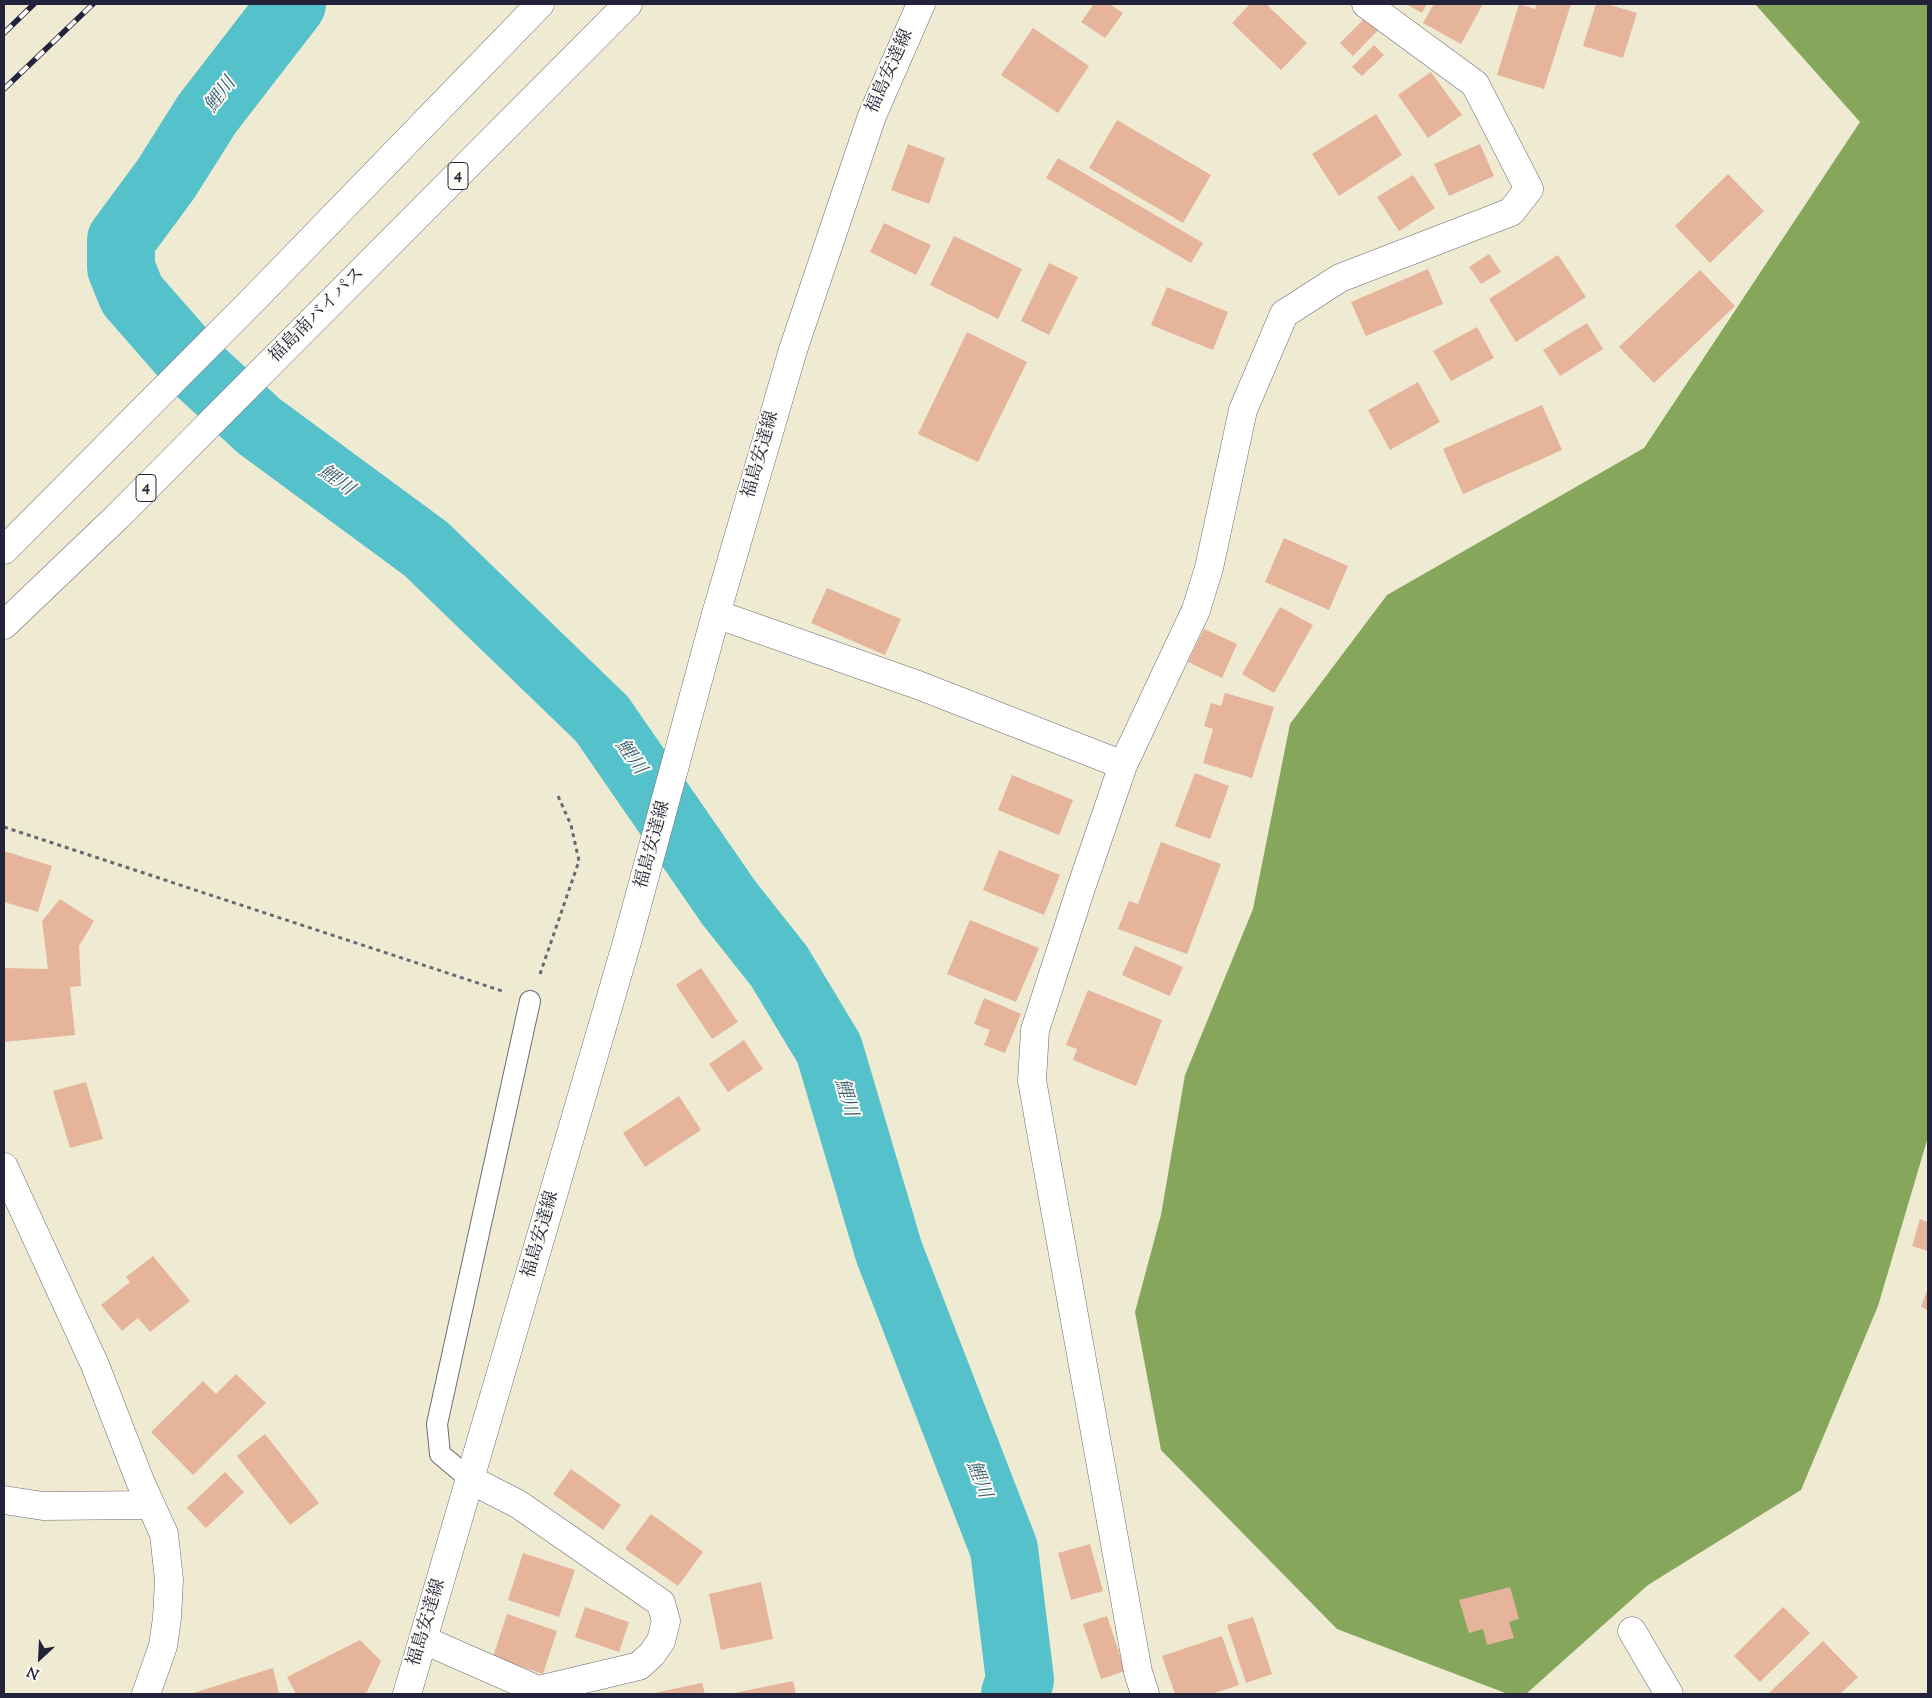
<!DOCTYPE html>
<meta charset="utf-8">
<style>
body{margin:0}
#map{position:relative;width:1932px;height:1698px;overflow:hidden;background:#efebd3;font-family:"Sorts Mill Goudy",serif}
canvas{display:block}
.frame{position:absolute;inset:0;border:5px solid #22223b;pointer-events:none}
.north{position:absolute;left:15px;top:1633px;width:50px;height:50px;-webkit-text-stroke:4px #fdfcf7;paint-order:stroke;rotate:205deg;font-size:14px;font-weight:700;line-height:20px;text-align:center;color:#22223b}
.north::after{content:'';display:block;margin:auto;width:18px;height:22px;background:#22223b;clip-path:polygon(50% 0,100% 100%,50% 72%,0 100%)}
</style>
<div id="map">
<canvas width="1932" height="1698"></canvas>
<div class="frame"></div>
<div class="north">N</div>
</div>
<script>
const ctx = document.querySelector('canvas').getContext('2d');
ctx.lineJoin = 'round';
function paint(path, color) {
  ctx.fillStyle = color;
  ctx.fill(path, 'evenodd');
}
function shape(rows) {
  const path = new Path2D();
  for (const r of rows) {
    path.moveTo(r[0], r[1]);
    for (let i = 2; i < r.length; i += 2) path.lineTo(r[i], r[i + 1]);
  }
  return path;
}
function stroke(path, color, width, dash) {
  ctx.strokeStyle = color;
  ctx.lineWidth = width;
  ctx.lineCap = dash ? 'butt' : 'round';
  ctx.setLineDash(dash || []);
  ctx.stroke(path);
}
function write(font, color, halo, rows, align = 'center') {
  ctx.font = font + ' "Sorts Mill Goudy","Noto Serif JP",serif';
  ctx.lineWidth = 4;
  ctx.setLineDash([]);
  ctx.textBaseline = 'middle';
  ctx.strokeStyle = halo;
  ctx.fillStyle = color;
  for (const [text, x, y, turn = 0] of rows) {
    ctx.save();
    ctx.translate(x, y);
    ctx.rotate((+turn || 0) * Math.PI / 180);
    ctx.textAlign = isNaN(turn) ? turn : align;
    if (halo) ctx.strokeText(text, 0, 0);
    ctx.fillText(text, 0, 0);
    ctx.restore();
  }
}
paint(shape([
 [1755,4,1928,4,1928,1137,1878,1306,1801,1490,1648,1585,1526,1694,1508,1694,1337,1629,1161,1450,1135,1312,1161,1215,1185,1075,1253,909,1290,724,1387,595,1644,448,1860,122]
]), '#85a65b');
stroke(shape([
 [292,4,207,114,166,179,121,240,121,268,132,295,196,368,259,426,426,549,602,719,729,903,779,966,829,1049,889,1252,1004,1549,1020,1680,1015,1694]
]), '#54c1cb', 68);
paint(shape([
 [1094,4,1109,4,1123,13,1105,38,1081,22],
 [1250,4,1266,4,1307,43,1281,70,1232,23],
 [1406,4,1427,4,1422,13],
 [1434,4,1483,4,1461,44,1423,23],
 [1519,4,1535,9,1537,4,1571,4,1544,89,1497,75],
 [1596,4,1607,4,1637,13,1623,58,1583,46],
 [1367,16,1380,28,1353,56,1340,43],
 [1033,28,1089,66,1058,113,1001,75],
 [1374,45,1384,55,1362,76,1352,67],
 [1431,72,1462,115,1428,138,1398,95],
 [1376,114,1402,155,1339,196,1312,154],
 [1117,120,1211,175,1183,223,1089,168],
 [908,144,945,158,929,204,891,190],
 [1480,144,1494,176,1449,196,1434,164],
 [1058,158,1203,243,1191,263,1046,178],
 [1728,174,1764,211,1710,263,1675,226],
 [1413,175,1435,208,1399,231,1377,197],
 [884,223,931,245,916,275,870,252],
 [954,236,1022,269,998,319,930,285],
 [1489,254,1501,272,1481,284,1469,267],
 [1558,255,1586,297,1516,342,1489,299],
 [1049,263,1078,277,1049,335,1021,321],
 [1428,269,1443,304,1366,336,1351,302],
 [1700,270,1735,306,1654,383,1619,347],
 [1167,287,1228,312,1213,350,1151,325],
 [1587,323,1603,349,1560,376,1543,350],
 [1477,327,1494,358,1451,381,1433,351],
 [967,332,1027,362,978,462,918,434],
 [1418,382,1440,422,1390,450,1368,410],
 [1542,405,1562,450,1463,494,1443,449],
 [1284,538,1348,566,1329,610,1265,582],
 [827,588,901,619,885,655,811,623],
 [1280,607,1313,625,1274,693,1242,674],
 [1204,629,1237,644,1222,678,1188,662],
 [1225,693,1274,707,1252,778,1203,763,1213,729,1204,726,1211,703,1221,706],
 [1195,773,1229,786,1210,839,1175,826],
 [1012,775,1073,800,1059,835,998,810],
 [1161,842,1221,864,1187,954,1118,929,1129,901,1138,904],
 [999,850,1060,875,1044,915,983,890],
 [4,851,52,866,38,912,4,902],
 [60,899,94,921,79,946,81,986,70,987,75,1035,4,1042,4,968,48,969,42,921],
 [970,920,1039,948,1016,1002,947,974],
 [1135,946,1183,967,1170,996,1122,975],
 [701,968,738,1022,712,1039,676,985],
 [1088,990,1162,1020,1136,1086,1073,1060,1077,1049,1066,1045],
 [984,998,1021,1014,1005,1053,984,1045,990,1030,974,1024],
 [744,1040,763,1069,728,1092,709,1064],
 [86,1082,103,1139,70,1148,53,1091],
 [679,1096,701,1130,645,1167,623,1133],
 [1920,1219,1928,1222,1928,1251,1912,1246],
 [153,1256,190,1301,150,1332,138,1318,122,1331,101,1305,130,1282,126,1277],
 [1928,1288,1928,1310,1921,1307],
 [236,1374,266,1403,193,1475,151,1432,203,1381,216,1394],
 [265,1434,319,1503,290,1525,237,1456],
 [571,1469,621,1505,603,1530,553,1494],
 [225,1472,244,1492,206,1528,187,1508],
 [651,1514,703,1552,678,1586,625,1549],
 [1090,1544,1103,1591,1071,1600,1058,1553],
 [523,1553,575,1570,559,1617,508,1600],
 [761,1582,773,1639,721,1650,709,1594],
 [1510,1587,1519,1619,1509,1622,1514,1638,1487,1645,1483,1629,1469,1633,1459,1600],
 [585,1607,629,1622,619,1652,575,1637],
 [1783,1607,1810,1633,1760,1682,1734,1656],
 [507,1614,557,1631,543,1674,493,1657],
 [1107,1616,1125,1671,1101,1679,1083,1624],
 [1253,1617,1272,1674,1246,1683,1227,1625],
 [1222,1636,1239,1685,1212,1694,1175,1694,1162,1656],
 [360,1640,381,1661,367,1692,362,1694,296,1694,287,1677],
 [1823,1641,1858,1677,1840,1694,1768,1694],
 [273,1668,279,1694,190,1694],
 [793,1681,796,1694,734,1694,734,1693],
 [702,1683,705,1694,654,1694,654,1693]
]), '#e6b39b');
const lane = shape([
 [471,1480,440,1454,437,1424,530,1001]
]);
const street = shape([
 [716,614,918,685,1123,765],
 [4,1167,95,1365,140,1481,164,1534,169,1580,167,1618,163,1646,146,1694],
 [4,1500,43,1506,151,1505],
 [1632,1631,1669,1694],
 [424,1640,538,1690,639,1666,652,1654,661,1641,666,1621,661,1603,518,1504,471,1480],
 [1145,1694,1138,1672,1039,1120,1032,1080,1035,1030,1081,888,1123,765,1196,610,1209,568,1243,410,1284,314,1340,278,1511,212,1529,189,1475,84,1366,4]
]);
const secondary = shape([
 [407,1694,627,942,716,614,793,350,872,116,921,4]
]);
const highway = shape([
 [4,550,254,299,540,4],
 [4,625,117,517,628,4]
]);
stroke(lane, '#6a6870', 22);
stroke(street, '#6a6870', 29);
stroke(secondary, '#6a6870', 29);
stroke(highway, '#6a6870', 29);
stroke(shape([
 [4,827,502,991],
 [540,974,579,861,571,825,558,796]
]), '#6a6870', 3, [4, 4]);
stroke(lane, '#fff', 20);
stroke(street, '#fff', 28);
stroke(secondary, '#fff', 28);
stroke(highway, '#fff', 28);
const rail = shape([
 [4,33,34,4],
 [4,89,93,4]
]);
stroke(rail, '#22223b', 5.5);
stroke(rail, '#fdfcf7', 4, [11]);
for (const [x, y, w] of [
 [458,176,20],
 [146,488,20]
]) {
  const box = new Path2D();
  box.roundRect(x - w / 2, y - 13.5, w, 27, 4);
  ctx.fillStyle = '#fdfcf7';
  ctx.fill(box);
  stroke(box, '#22223b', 1);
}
write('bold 16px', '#22223b', null, [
 ["4",458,176],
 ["4",146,488]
]);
write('18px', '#22223b', '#fdfcf7', [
 ["福島安達線",891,72,-66],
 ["福島南バイパス",318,316,-45],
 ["福島安達線",762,455,-74],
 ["福島安達線",654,845,-75],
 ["福島安達線",542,1235,-74],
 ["福島安達線",428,1623,-73]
]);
write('italic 19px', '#345a6d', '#fdfcf7', [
 ["鯉川",222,96,-53],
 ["鯉川",335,482,36],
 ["鯉川",629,758,55],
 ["鯉川",844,1098,74],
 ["鯉川",977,1480,69]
]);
</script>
